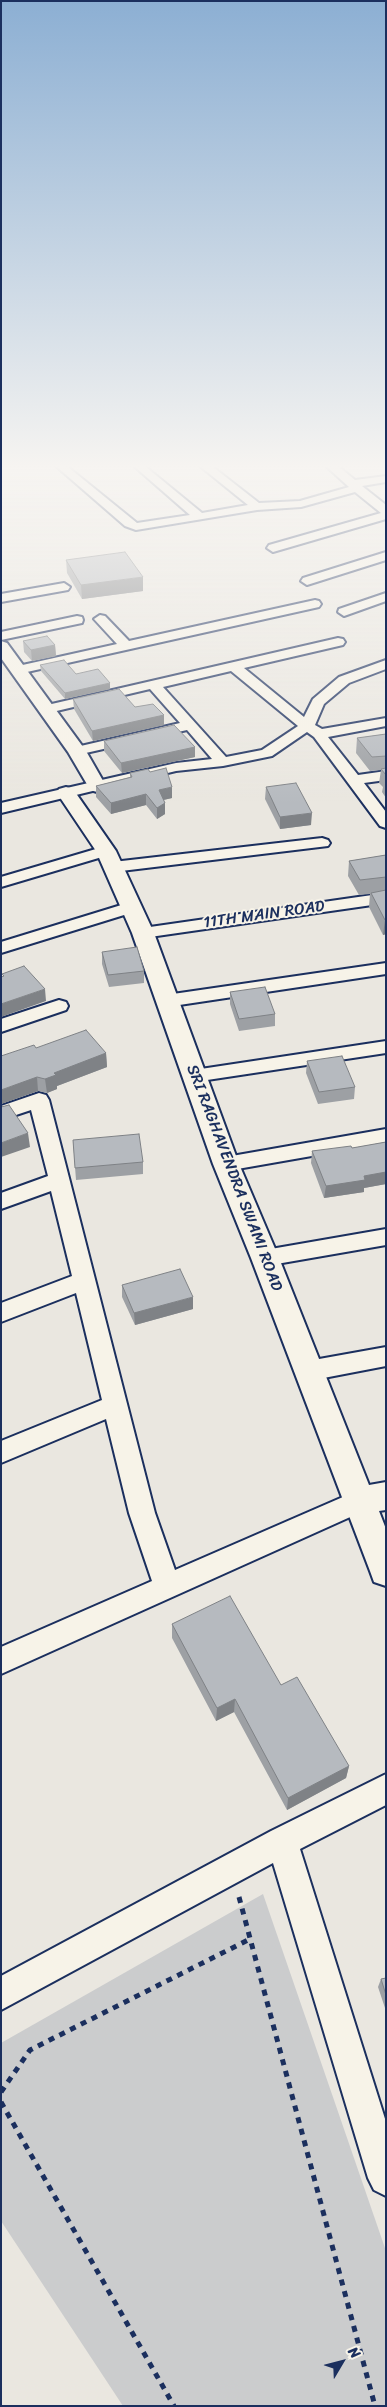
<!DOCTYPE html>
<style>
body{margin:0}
#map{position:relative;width:387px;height:2407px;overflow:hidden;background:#eae7e0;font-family:Sriracha,sans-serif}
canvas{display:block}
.frame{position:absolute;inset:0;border:2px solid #1b2f5e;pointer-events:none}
.north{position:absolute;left:317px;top:2337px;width:50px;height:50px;-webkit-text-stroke:4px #f7f3e8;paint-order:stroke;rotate:53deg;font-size:14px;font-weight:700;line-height:20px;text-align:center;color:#1b2f5e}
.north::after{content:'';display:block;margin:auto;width:18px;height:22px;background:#1b2f5e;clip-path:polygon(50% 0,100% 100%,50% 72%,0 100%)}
</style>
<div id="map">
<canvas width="387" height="2407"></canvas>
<div class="frame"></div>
<div class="north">N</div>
</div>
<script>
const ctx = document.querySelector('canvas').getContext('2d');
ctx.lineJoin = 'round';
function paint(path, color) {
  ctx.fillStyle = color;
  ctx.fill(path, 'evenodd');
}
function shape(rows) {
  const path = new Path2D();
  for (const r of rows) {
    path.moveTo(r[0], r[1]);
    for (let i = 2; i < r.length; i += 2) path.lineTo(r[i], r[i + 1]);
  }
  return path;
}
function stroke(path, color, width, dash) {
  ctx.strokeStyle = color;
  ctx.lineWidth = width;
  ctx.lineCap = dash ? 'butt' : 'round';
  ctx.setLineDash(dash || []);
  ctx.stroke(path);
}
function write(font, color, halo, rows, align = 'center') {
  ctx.font = font + ' Sriracha,sans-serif';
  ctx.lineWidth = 4;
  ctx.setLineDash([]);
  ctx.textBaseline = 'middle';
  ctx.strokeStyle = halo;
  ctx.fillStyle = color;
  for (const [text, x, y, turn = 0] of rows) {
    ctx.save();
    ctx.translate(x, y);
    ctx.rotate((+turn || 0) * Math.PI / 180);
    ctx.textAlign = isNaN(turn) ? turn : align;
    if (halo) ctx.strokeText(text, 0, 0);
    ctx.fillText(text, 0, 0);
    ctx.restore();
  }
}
paint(shape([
 [263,1894,386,2251,386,2406,123,2406,1,2221,1,2043]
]), '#cbcccd');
const minor = shape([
 [57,467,68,467,137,523,190,515,135,467,146,467,202,513,248,505,201,467,213,467,259,503,300,501,349,487,327,467,339,467,355,480,386,476,386,482,362,486,386,505,386,519,273,552,267,548,269,545,381,513,355,492,301,507,257,510,136,530,125,526,57,467],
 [386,552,386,560,307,585,301,581,303,578,386,552],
 [64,583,70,587,68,590,1,602,1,594,64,583],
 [386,593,386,601,344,616,338,612,339,609,386,593],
 [315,600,319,601,321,604,319,607,18,674,11,670,18,666,117,644,94,619,100,615,105,616,129,641,315,600],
 [77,616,82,617,83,620,82,623,1,640,1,632,77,616],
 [338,638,343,639,345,642,343,645,244,668,304,717,313,699,339,677,386,660,386,669,349,683,324,704,315,725,322,729,386,718,386,726,328,737,358,775,386,771,386,780,364,783,386,812,386,828,380,826,314,737,307,732,272,756,223,766,176,771,1,813,1,803,176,763,212,759,187,730,77,755,72,754,70,751,72,748,180,723,150,689,48,713,43,712,41,709,43,706,338,638],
 [231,671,298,726,262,750,226,757,163,687,231,671],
 [322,838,328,840,330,843,328,846,113,872,107,870,105,867,107,864,113,862,322,838],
 [106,846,112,848,114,851,112,854,1,887,1,877,106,846],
 [386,893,386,903,143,938,137,937,134,933,137,929,143,928,386,893],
 [131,902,137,903,139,907,137,911,1,953,1,942,131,902],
 [386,963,386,974,166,1007,160,1005,157,1001,160,997,166,995,386,963],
 [59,1000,66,1002,68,1006,66,1010,1,1032,1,1019,59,1000],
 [386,1041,386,1053,194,1082,187,1081,184,1076,187,1071,194,1070,386,1041],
 [39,1093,46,1095,49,1100,155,1513,175,1570,359,1490,368,1493,372,1501,368,1509,1,1674,1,1647,152,1581,129,1513,106,1419,1,1463,1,1441,102,1400,76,1293,1,1322,1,1303,72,1276,51,1191,1,1209,1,1193,48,1176,31,1110,1,1120,1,1106,39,1093],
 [386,1129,386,1143,226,1171,219,1169,216,1164,219,1159,226,1157,386,1129],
 [386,1229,386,1245,265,1266,257,1264,254,1258,257,1252,265,1250,386,1229],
 [386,1347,386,1366,308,1381,300,1378,296,1371,300,1364,308,1361,386,1347],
 [386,1774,386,1805,300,1849,386,2122,386,2196,374,2190,368,2178,273,1863,1,2010,1,1976,271,1831,386,1774]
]);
const tertiary = shape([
 [1,641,7,643,86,751,106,786,104,790,97,792,90,790,88,786,68,752,1,658,1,641],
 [66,787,73,789,116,851,154,933,239,1164,279,1258,369,1485,386,1482,386,1510,379,1511,386,1529,386,1586,374,1582,370,1571,251,1258,213,1164,132,933,96,851,57,793,59,789,66,787]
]);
stroke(minor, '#1b2f5e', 4);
stroke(tertiary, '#1b2f5e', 4);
stroke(shape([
 [239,1897,375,2406],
 [1,2092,30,2050,250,1939],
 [1,2102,174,2406]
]), '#1b2f5e', 5, [6, 6]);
paint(minor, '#f7f3e8');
paint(tertiary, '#f7f3e8');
paint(shape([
 [66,560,143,591,82,599,67,573],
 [23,641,55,645,56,656,32,661,24,652],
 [40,665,76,674,110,689,65,699,41,671],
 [73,699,135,707,164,715,164,725,93,741,74,709],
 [386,734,386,798,382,792,383,787,379,783,381,770,370,771,356,753,357,738],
 [104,741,195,747,195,757,122,773,104,751],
 [150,772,172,798,163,800,165,803,165,814,157,819,146,805,111,814,96,797,96,786,130,777,130,773],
 [266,787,311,825,280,829,265,799],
 [386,855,386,934,383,935,369,907,370,894,359,895,348,876,349,861],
 [102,952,144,971,144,983,109,987,102,964],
 [230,992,275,1014,275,1026,239,1031,230,1004],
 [36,1048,106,1053,107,1067,57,1086,57,1089,47,1093,38,1091,1,1104],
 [307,1061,355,1087,354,1099,318,1104,306,1073],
 [73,1140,143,1162,143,1174,76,1180],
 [386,1142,386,1184,364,1188,364,1192,324,1198,311,1163,312,1151,352,1148],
 [122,1285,193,1309,135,1325,122,1297],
 [172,1624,281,1685,349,1766,346,1778,287,1810,234,1712,216,1721,172,1638],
 [386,1978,386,2011,378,1987,381,1979]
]), '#9da0a4');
paint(shape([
 [143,577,143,591,82,599,81,585],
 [55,645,56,656,32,661,31,650],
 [110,683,110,689,65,699,65,693],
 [164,715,164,725,93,741,92,731],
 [195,747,195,757,122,773,121,763],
 [172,787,172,798,159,801,159,790],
 [146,794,146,805,111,814,111,803],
 [165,803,165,814,157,819,157,808],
 [312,813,311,825,280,829,280,817],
 [385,920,386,920,386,934,383,935],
 [45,989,46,1001,1,1017,1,1004],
 [106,1053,107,1067,57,1086,57,1089,47,1093,45,1079,54,1073],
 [37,1077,38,1091,1,1104,1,1090],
 [28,1133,30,1147,1,1157,1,1143],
 [386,1172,386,1184,364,1188,364,1192,324,1198,326,1186,364,1176],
 [193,1297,193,1309,135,1325,134,1313],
 [235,1699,234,1712,216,1721,217,1708],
 [349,1766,346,1778,287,1810,288,1798]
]), '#7f8286');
const building = shape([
 [125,552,143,577,81,585,66,560,125,552],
 [47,636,55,645,31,650,23,641,47,636],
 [64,660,76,674,98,669,110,683,65,693,40,665,64,660],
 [119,689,135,707,153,704,164,715,92,731,73,699,119,689],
 [174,725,195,747,121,763,104,741,174,725],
 [386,734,386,756,372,757,357,738,386,734],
 [166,768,172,787,159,790,165,803,157,808,146,794,111,803,96,786,132,777,130,773,148,769,150,772,166,768],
 [386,768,386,775,381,769,386,768],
 [296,783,312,813,280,817,266,787,296,783],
 [386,855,386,877,360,880,349,861,386,855],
 [386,890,386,920,385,920,371,893,386,890],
 [137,947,144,971,108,975,102,952,137,947],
 [24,966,45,989,1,1004,1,977,4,976,2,974,24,966],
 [265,987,275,1014,239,1019,230,992,265,987],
 [86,1030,106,1053,54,1073,56,1075,45,1079,37,1077,1,1090,1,1056,34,1045,36,1048,86,1030],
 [342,1056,355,1087,319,1092,307,1061,342,1056],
 [9,1105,28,1133,1,1143,1,1107,9,1105],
 [139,1134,143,1162,75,1168,73,1140,139,1134],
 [386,1142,386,1172,364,1176,365,1180,326,1186,312,1151,351,1146,352,1148,386,1142],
 [180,1269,193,1297,134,1313,122,1285,180,1269],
 [230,1596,281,1685,297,1677,349,1766,288,1798,235,1699,217,1708,172,1624,230,1596],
 [386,1978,386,1995,381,1979,386,1978]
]);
paint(building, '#b6babf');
stroke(building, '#7f8286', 1);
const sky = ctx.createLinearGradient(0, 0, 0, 804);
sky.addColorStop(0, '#8cafd3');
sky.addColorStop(0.58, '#f6f4f1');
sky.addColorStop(1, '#f6f4f100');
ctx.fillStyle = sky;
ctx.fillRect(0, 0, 387, 804);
write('16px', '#1b2f5e', '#f7f3e8', [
 ["11TH MAIN ROAD",264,915,-8],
 ["SRI RAGHAVENDRA SWAMI ROAD",234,1178,69]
]);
</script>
